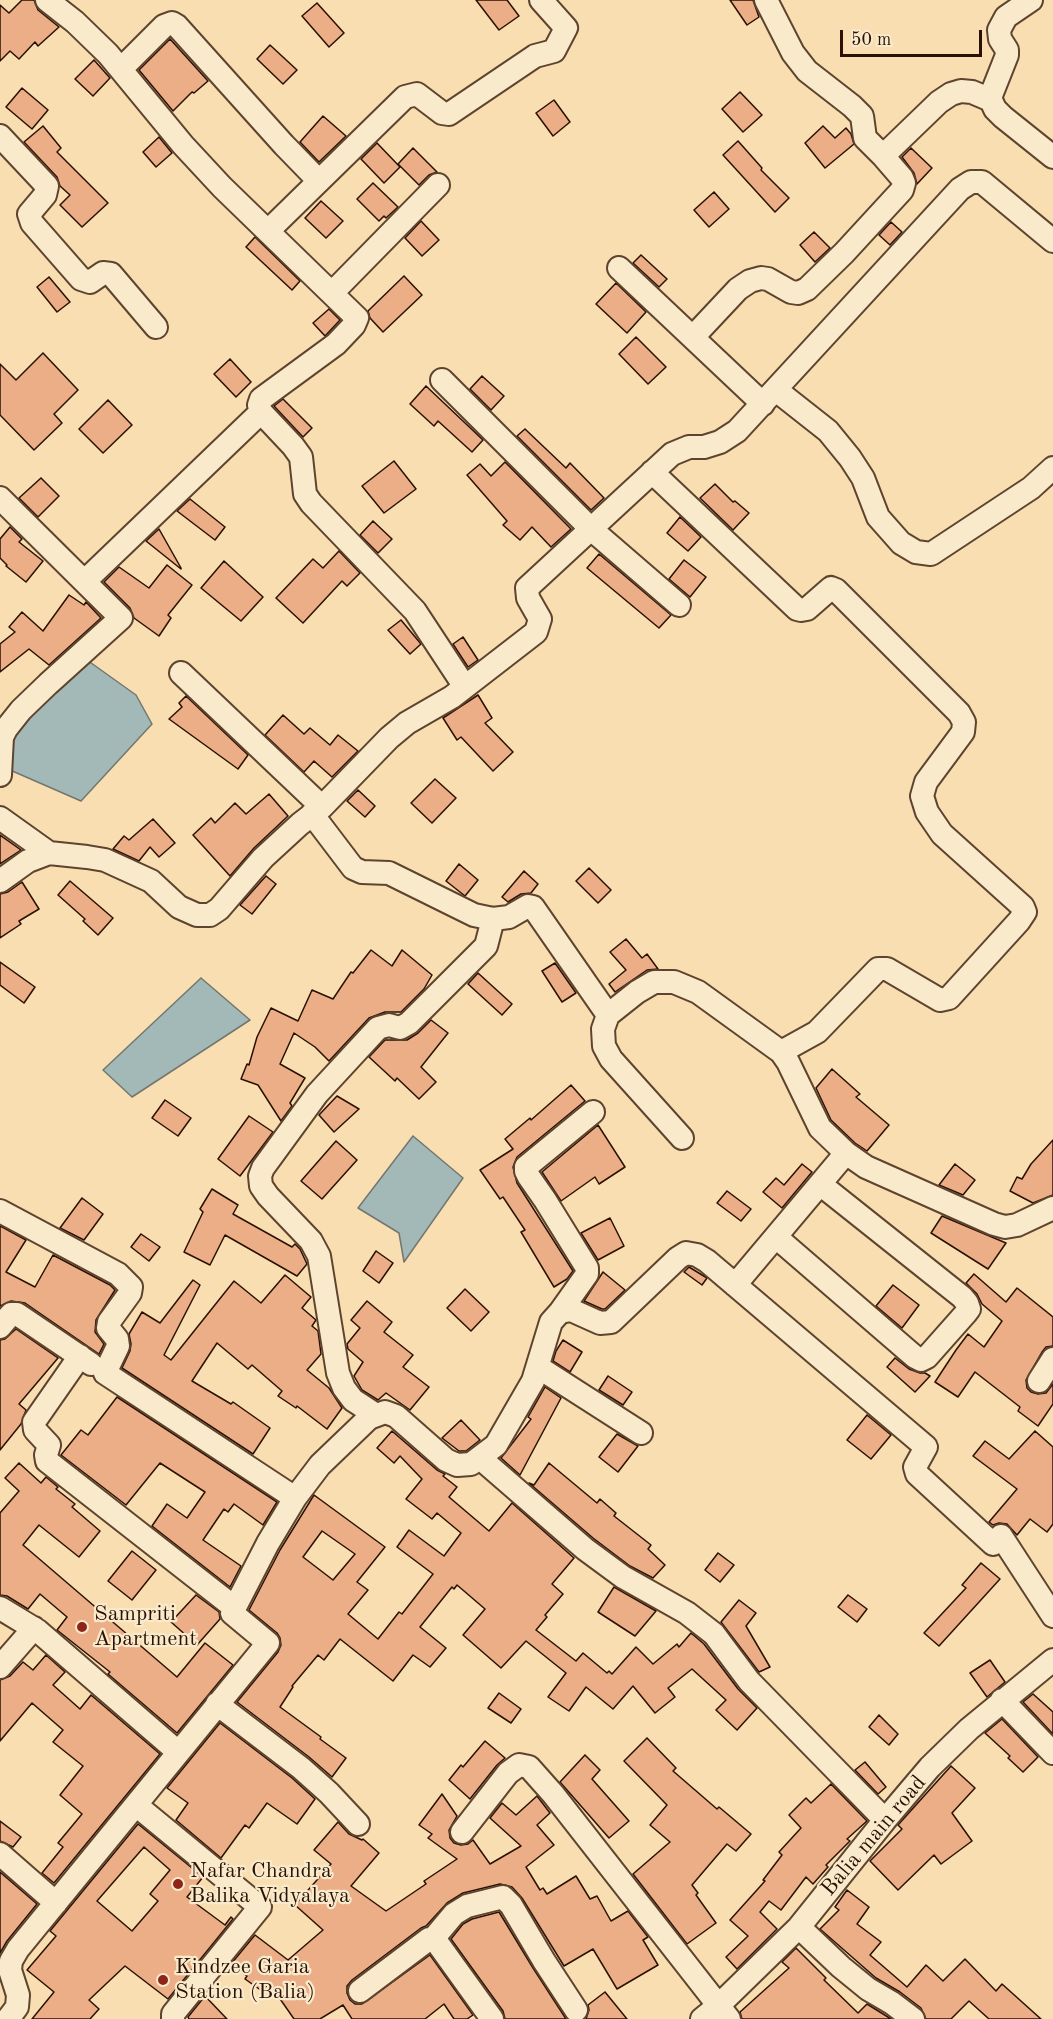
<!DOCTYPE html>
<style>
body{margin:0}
#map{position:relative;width:1053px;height:2019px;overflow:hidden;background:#f8deb0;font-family:"Old Standard TT",serif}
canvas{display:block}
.scale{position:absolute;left:840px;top:30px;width:142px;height:27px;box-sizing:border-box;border:3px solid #2a1103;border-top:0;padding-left:8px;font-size:18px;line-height:21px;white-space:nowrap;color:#2a1103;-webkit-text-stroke:4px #faeacc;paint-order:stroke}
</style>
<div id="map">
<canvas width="1053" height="2019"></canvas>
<div class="scale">50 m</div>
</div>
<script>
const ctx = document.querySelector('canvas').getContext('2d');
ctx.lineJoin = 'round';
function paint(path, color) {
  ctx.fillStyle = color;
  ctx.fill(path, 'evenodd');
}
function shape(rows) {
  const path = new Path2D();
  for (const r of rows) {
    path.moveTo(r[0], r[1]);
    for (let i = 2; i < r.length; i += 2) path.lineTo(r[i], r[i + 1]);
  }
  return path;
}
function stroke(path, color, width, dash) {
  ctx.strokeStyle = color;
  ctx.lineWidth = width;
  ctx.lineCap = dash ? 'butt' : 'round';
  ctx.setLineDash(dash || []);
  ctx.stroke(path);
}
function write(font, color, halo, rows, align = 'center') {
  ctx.font = font + ' "Old Standard TT",serif';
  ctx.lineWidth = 4.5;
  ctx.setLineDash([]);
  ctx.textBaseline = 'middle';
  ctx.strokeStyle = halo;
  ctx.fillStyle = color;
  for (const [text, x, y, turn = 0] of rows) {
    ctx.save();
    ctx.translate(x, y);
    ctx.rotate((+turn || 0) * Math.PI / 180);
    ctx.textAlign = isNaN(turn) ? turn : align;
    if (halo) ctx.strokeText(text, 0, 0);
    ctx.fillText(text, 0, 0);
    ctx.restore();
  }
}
const water = shape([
 [87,660,136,695,152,724,81,801,10,770,10,733,87,660],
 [201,978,250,1020,132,1097,103,1070,201,978],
 [413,1136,463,1178,404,1262,399,1233,358,1208,413,1136]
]);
paint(water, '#a3b9b7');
stroke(water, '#73766f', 1.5);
const building = shape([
 [22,0,34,0,38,10,59,27,38,46,35,42,19,59,10,51,0,61,0,5,9,13,22,0],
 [476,0,507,0,519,16,499,30,476,0],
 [730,0,753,0,759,17,747,25,730,0],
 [317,3,344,33,329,47,302,16,317,3],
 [170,39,208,81,194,93,192,92,173,111,139,70,170,39],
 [270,45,297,70,283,84,257,59,270,45],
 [94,60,110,78,93,96,75,79,94,60],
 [22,88,48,110,32,129,6,107,22,88],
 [740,92,762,115,743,132,722,109,740,92],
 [554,100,570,122,553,136,536,113,554,100],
 [323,116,346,136,319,162,300,142,323,116],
 [43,126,61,148,57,152,108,203,82,227,60,205,70,195,60,186,57,177,24,142,43,126],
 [823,126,835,138,846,128,851,134,854,144,825,168,805,143,823,126],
 [159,137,172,153,156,167,143,152,159,137],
 [738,141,762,168,761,170,789,198,775,212,723,155,738,141],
 [377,143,400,167,384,183,361,159,377,143],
 [413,148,437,172,429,175,419,185,398,164,413,148],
 [911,148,932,168,917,184,914,173,902,157,911,148],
 [373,183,398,207,386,218,384,216,379,221,357,199,373,183],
 [714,192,729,209,709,227,694,210,714,192],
 [321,201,343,221,326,238,305,218,321,201],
 [421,221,439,240,422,256,405,238,421,221],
 [891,222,902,232,890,245,879,235,891,222],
 [814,232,830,248,815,262,800,245,814,232],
 [255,237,300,281,292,290,246,247,255,237],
 [641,255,667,279,659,287,633,263,641,255],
 [404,276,422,295,383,332,370,318,368,311,404,276],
 [49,277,70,302,57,312,37,287,49,277],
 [616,283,646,312,627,333,596,304,616,283],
 [329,309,340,320,325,336,313,323,329,309],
 [636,337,666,367,648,384,619,354,636,337],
 [43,353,78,390,54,414,62,423,34,450,0,415,0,364,16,380,43,353],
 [230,359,251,382,236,397,214,374,230,359],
 [482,376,504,396,491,410,470,389,482,376],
 [426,386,483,440,472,452,438,421,434,426,410,404,426,386],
 [283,399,312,428,303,437,274,406,283,399],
 [108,400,132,425,103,453,79,429,108,400],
 [525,429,566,468,570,463,604,498,591,510,517,436,525,429],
 [394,461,416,489,384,513,362,486,394,461],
 [505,462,571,529,551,547,532,527,520,540,503,525,507,521,467,475,480,464,491,476,505,462],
 [41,478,59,496,38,517,19,498,41,478],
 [715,484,733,502,735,501,749,513,733,530,700,498,715,484],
 [190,499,225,527,215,540,177,511,190,499],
 [680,517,701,537,688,551,667,533,680,517],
 [373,521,392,539,378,553,360,535,373,521],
 [10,527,22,539,19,542,43,561,26,582,6,566,7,565,0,558,0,539,10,527],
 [159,529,181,568,181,569,146,541,159,529],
 [339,551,360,573,347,586,342,581,303,623,276,598,313,559,323,568,339,551],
 [599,554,671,615,659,628,587,568,599,554],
 [684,560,706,577,690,597,669,579,684,560],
 [224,561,263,597,241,621,201,588,224,561],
 [167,565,192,585,168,615,171,618,159,636,134,618,130,608,104,582,119,567,149,588,167,565],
 [69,595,84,605,86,602,101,618,49,665,29,649,0,672,0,644,15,632,9,627,22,612,43,631,69,595],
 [401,620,421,644,410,654,388,630,401,620],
 [463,637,478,660,468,667,453,644,463,637],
 [478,695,492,718,485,723,513,752,493,771,461,737,457,740,443,718,478,695],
 [186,696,248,755,238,769,169,719,182,707,179,703,186,696],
 [283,715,304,734,310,728,330,745,338,735,358,751,332,777,314,761,304,772,265,735,283,715],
 [435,779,456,798,432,823,411,803,435,779],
 [358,790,375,806,365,817,347,801,358,790],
 [269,794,288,816,254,848,230,876,193,835,211,818,215,823,235,803,246,814,269,794],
 [153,819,175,843,159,857,150,847,139,861,113,849,124,836,129,840,153,819],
 [0,835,21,850,0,864,0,835],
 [459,864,478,880,465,896,446,881,459,864],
 [589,868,611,890,598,903,576,881,589,868],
 [524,871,538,884,531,893,521,894,508,902,502,897,524,871],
 [266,876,276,884,252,914,240,905,266,876],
 [70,881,113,918,98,935,83,921,85,919,58,895,70,881],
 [22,882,39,909,19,921,21,924,0,938,0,894,8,892,22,882],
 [626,939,642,958,647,954,658,969,647,970,615,992,609,984,626,970,610,952,626,939],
 [371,950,392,966,402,950,432,975,424,989,401,1012,385,1012,369,1018,329,1061,315,1047,294,1033,280,1064,305,1078,290,1103,292,1106,281,1121,258,1085,241,1079,247,1064,249,1065,257,1037,271,1008,298,1021,312,990,333,999,351,972,353,973,371,950],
 [0,962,35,987,24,1003,0,985,0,962],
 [555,963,576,993,562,1002,542,971,555,963],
 [478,973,512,1004,502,1015,468,984,478,973],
 [431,1020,448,1033,421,1067,436,1082,419,1099,397,1078,395,1081,369,1057,385,1040,407,1040,418,1033,431,1020],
 [832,1069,860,1094,856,1097,889,1125,867,1151,855,1143,831,1120,816,1088,832,1069],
 [571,1085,585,1101,517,1157,513,1167,517,1183,573,1271,567,1279,554,1287,521,1232,525,1230,503,1197,500,1199,480,1170,513,1149,505,1139,530,1118,531,1120,571,1085],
 [337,1096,359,1109,334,1132,319,1115,337,1096],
 [165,1100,191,1118,178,1136,152,1118,165,1100],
 [249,1116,273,1132,240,1176,218,1159,249,1116],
 [598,1125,625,1167,599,1184,595,1177,561,1201,542,1172,598,1125],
 [1053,1140,1053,1195,1033,1203,1010,1191,1017,1177,1022,1179,1031,1164,1053,1140],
 [336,1141,357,1160,322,1199,301,1181,336,1141],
 [802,1164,812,1172,782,1208,763,1192,776,1178,784,1185,802,1164],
 [955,1164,975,1180,963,1195,939,1185,955,1164],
 [212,1189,238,1205,233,1214,292,1247,295,1244,300,1249,307,1264,297,1276,225,1235,210,1265,184,1252,203,1212,200,1209,212,1189],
 [727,1191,751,1209,741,1221,717,1203,727,1191],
 [82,1198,103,1214,84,1240,60,1228,82,1198],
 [942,1216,1006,1243,988,1269,931,1233,942,1216],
 [610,1218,624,1246,598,1260,581,1233,610,1218],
 [0,1226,26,1240,6,1272,35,1287,53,1255,110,1285,115,1290,96,1320,95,1332,104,1344,99,1354,25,1303,11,1301,0,1306,0,1226],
 [141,1234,160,1247,149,1261,131,1247,141,1234],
 [376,1251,393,1263,379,1283,363,1271,376,1251],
 [689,1267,707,1278,702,1285,684,1272,689,1267],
 [603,1272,625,1290,605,1309,602,1309,584,1301,603,1272],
 [974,1274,1006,1302,1017,1288,1053,1317,1053,1346,1046,1347,1042,1352,1026,1380,1027,1388,1031,1392,1038,1394,1046,1393,1053,1384,1053,1404,1038,1426,1018,1411,1020,1407,975,1372,958,1397,935,1382,956,1350,968,1334,984,1347,1002,1321,982,1304,977,1294,966,1283,974,1274],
 [285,1275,311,1297,302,1308,316,1320,312,1326,318,1331,321,1354,307,1370,329,1388,342,1408,327,1429,297,1406,296,1408,278,1396,282,1391,252,1365,248,1369,217,1343,192,1381,231,1404,233,1402,270,1428,253,1454,122,1368,130,1351,131,1344,129,1334,142,1312,160,1323,193,1280,200,1285,164,1355,171,1360,234,1281,261,1303,285,1275],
 [893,1285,919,1305,902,1328,876,1306,893,1285],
 [465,1289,489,1312,471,1331,447,1308,465,1289],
 [367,1301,392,1322,384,1332,413,1355,403,1367,429,1387,410,1410,386,1393,378,1400,362,1390,354,1376,363,1362,348,1349,347,1344,360,1328,351,1320,367,1301],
 [16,1329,58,1358,19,1404,26,1410,21,1424,0,1450,0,1340,5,1339,16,1329],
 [563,1340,582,1352,570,1372,553,1361,556,1351,563,1340],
 [895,1358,909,1369,920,1373,925,1373,930,1376,915,1392,887,1367,895,1358],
 [608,1376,632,1392,623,1405,599,1390,608,1376],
 [545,1387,561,1398,520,1475,501,1458,531,1419,528,1417,545,1387],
 [117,1397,277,1502,263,1525,234,1504,228,1512,224,1509,203,1540,241,1566,230,1587,152,1526,167,1504,187,1518,205,1492,160,1463,126,1505,61,1455,81,1430,88,1435,117,1397],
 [867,1415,891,1435,871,1459,847,1440,867,1415],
 [461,1420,480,1440,466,1451,459,1451,442,1438,461,1420],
 [392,1431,437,1470,445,1474,443,1476,457,1487,449,1497,489,1531,512,1503,574,1558,552,1584,563,1594,545,1615,547,1617,536,1630,576,1661,583,1653,607,1673,609,1671,612,1674,636,1647,653,1664,677,1644,679,1647,691,1633,704,1644,738,1689,757,1708,737,1730,716,1710,726,1700,692,1669,668,1688,675,1697,655,1713,633,1686,613,1709,586,1687,569,1711,548,1697,566,1673,526,1641,501,1668,463,1635,485,1609,457,1585,454,1589,452,1587,420,1627,446,1648,430,1667,413,1655,393,1681,340,1639,324,1660,318,1655,292,1686,293,1687,280,1707,321,1737,320,1739,346,1758,332,1777,309,1757,237,1702,278,1652,281,1645,280,1638,277,1633,249,1610,280,1550,314,1495,385,1547,357,1582,368,1590,348,1614,378,1639,399,1612,402,1614,433,1574,397,1547,409,1530,444,1556,461,1533,437,1513,432,1519,406,1499,422,1479,400,1456,394,1463,377,1448,392,1431],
 [322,1531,355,1554,333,1580,303,1557,322,1531],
 [1035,1431,1053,1447,1053,1524,1047,1532,1030,1519,1017,1535,1007,1524,999,1523,993,1525,989,1522,1017,1489,973,1456,985,1441,1009,1459,1035,1431],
 [617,1434,638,1446,618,1472,599,1457,617,1434],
 [19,1463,41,1483,46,1477,58,1487,56,1489,75,1504,72,1507,100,1531,79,1557,39,1525,23,1545,177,1677,205,1643,233,1665,177,1733,108,1674,110,1672,57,1630,67,1617,40,1594,28,1609,7,1596,0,1595,0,1513,19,1491,5,1478,19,1463],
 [549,1463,597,1503,600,1499,616,1513,614,1516,651,1545,648,1549,665,1565,653,1578,630,1566,593,1538,529,1483,534,1485,549,1463],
 [132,1551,156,1570,132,1600,108,1581,132,1551],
 [718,1553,734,1565,720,1582,705,1570,718,1553],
 [981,1563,1000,1579,939,1646,924,1633,966,1588,962,1585,981,1563],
 [614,1587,656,1611,635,1636,598,1612,614,1587],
 [196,1595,219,1612,220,1619,197,1645,171,1622,196,1595],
 [848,1595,867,1609,857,1622,838,1607,848,1595],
 [739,1600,756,1613,746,1626,770,1667,759,1672,721,1622,739,1600],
 [46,1655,65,1672,53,1685,80,1709,91,1695,160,1754,54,1883,42,1873,63,1847,58,1843,82,1814,60,1795,83,1766,53,1742,63,1730,32,1703,0,1741,0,1680,10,1676,23,1662,33,1670,46,1655],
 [990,1660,1005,1682,987,1697,970,1673,990,1660],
 [499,1693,521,1709,511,1723,488,1708,499,1693],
 [1033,1694,1053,1712,1053,1734,1023,1702,1033,1694],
 [879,1715,898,1734,889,1745,869,1727,879,1715],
 [1002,1719,1038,1757,1023,1772,1008,1758,1010,1756,985,1733,1002,1719],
 [220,1723,292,1778,315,1799,297,1824,267,1803,249,1828,245,1825,221,1858,176,1820,188,1803,167,1788,220,1723],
 [647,1738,676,1768,673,1771,717,1809,719,1807,751,1834,736,1851,727,1844,692,1885,698,1893,696,1895,716,1923,687,1944,633,1874,670,1842,650,1825,667,1805,624,1761,647,1738],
 [485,1741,505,1758,497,1765,470,1799,449,1780,461,1765,463,1767,485,1741],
 [585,1755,600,1770,592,1779,629,1821,609,1838,560,1782,585,1755],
 [865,1762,886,1787,878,1794,855,1770,865,1762],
 [951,1766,975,1788,952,1813,972,1841,941,1864,934,1855,898,1890,870,1861,902,1829,898,1825,951,1766],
 [831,1784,867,1821,847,1839,850,1841,826,1865,828,1867,813,1884,806,1877,781,1910,769,1901,760,1912,777,1929,737,1969,726,1957,748,1936,730,1920,765,1881,763,1880,782,1855,779,1852,801,1828,789,1815,806,1798,811,1803,831,1784],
 [442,1794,457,1816,449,1830,450,1838,454,1843,461,1845,468,1844,473,1840,490,1864,521,1846,490,1818,502,1803,516,1815,537,1796,550,1813,537,1825,554,1845,526,1867,540,1890,543,1888,547,1894,576,1876,590,1899,597,1896,611,1921,628,1911,648,1937,643,1940,658,1965,617,1989,593,1949,564,1966,522,1898,512,1887,500,1884,463,1893,447,1903,426,1926,421,1928,352,1980,347,1986,347,1993,350,2000,355,2004,362,2004,430,1955,473,2015,467,2019,454,2019,444,2004,425,2019,352,2019,343,2005,320,2019,294,2019,269,1983,262,1991,245,1979,247,1976,231,1964,255,1935,288,1960,323,1930,295,1905,331,1864,314,1850,338,1822,349,1834,362,1840,363,1839,379,1853,351,1886,386,1911,426,1884,424,1881,457,1859,428,1838,432,1834,419,1825,442,1794],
 [0,1821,21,1837,13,1847,0,1841,0,1821],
 [138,1824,203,1877,187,1897,225,1925,231,1917,233,1919,168,1999,125,1966,89,2000,99,2009,90,2019,32,2019,54,1992,27,1970,56,1936,50,1931,138,1824],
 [144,1847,170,1870,150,1894,158,1901,132,1931,97,1901,144,1847],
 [0,1872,37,1904,7,1941,0,1953,0,1872],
 [847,1890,869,1907,857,1924,881,1942,870,1955,907,1987,926,1965,943,1981,965,1959,996,1991,1002,1984,1041,2019,989,2019,969,2001,951,2019,926,2019,921,2008,900,1992,876,1978,820,1929,839,1910,835,1907,847,1890],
 [499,1912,533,1968,566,2019,505,2019,503,2011,451,1939,463,1924,472,1919,499,1912],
 [796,1948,826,1978,824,1980,858,2013,867,2004,891,2019,742,2019,740,2012,789,1968,782,1962,796,1948],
 [605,1992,627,2019,586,2019,589,2010,588,2005,605,1992],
 [205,1996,227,2019,189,2019,188,2017,205,1996]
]);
paint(building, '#ebae86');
stroke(building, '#2a1103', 1.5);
const minor = shape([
 [47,0,75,22,108,54,183,145,222,187,357,318,354,325,336,344,261,399,259,405,261,412,293,446,301,457,305,494,311,503,415,611,465,687],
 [766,0,793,53,807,71,852,106,862,116,865,138,883,156,939,102,951,94,961,91,972,92,991,100],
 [1031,0,1006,17,999,30,1000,39,1007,50,1007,55,990,98,995,109,1003,117,1053,157],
 [121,69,164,26,172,23,177,26,284,145,319,181],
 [0,136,47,186,45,195,29,214,32,223,81,279,90,282,103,273,111,274,156,327],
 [268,231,405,97,417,94,442,113,449,114,535,56,554,51,566,28,541,0],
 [619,268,763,404],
 [332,293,438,185],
 [693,337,738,289,750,281,761,278,768,279,791,292,798,293,807,289,844,253,902,190,904,183,902,178,883,156],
 [442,380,591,529,679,605],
 [776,390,828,431,850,458,863,478,878,517,901,543,916,552,931,554,1031,488,1053,468],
 [652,472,797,609,801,610,807,609,831,588,836,590,959,713,964,722,963,732,926,782,922,796,927,812,942,834,1023,907,1025,912,1019,921,949,998,940,1000,887,969,878,969,817,1032,781,1052],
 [0,498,121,618,48,684,21,710,6,729,2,737,0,775],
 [85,581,261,412],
 [181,673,322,807],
 [312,814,353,868,362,872,389,873,474,915,493,919,509,917,528,906,533,907,608,1015,637,992,654,982,674,982,698,992,781,1052,788,1062,820,1128,846,1153,866,1167,994,1224,1005,1227,1017,1225,1053,1208],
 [0,818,49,853],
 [0,881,28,861,49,853,87,857,105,860,151,881,179,907,197,915,210,915,219,909,263,858,300,824,322,807,389,738,407,723,452,697,536,632,540,619,528,598,527,588,672,454,689,447,704,447,720,442,737,431,960,189,971,182,982,182,1053,241],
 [608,1015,603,1029,604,1046,611,1059,682,1138],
 [0,1211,118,1274,131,1287,130,1293,109,1322,108,1328,117,1339,118,1346,105,1373,295,1498],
 [776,1237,915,1357,921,1360,927,1357,966,1313,969,1309,967,1303,962,1297,820,1184],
 [735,1285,846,1153],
 [560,1312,587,1274,587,1268,545,1200,529,1177,526,1171,526,1167,593,1112],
 [0,1327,11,1314,17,1314,91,1364],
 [80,1356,34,1422,35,1430,49,1445,46,1455,47,1461,235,1608],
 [538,1367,641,1433],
 [1039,1381,1053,1359],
 [376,1415,353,1400,344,1388,338,1373,319,1256,311,1241,268,1196,261,1186,260,1176,263,1168,317,1094,378,1028,389,1025,400,1028,409,1023,486,946,493,919],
 [480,1458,585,1549,623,1577,687,1613,714,1634,749,1681,885,1820],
 [0,1608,38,1631,178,1752],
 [0,1667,34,1628],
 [1002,1700,1053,1753],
 [217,1704,301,1768,329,1793,358,1824],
 [136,1805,260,1907,173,2014,173,2019],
 [462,1832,508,1773,519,1765,529,1767,553,1794,729,2019],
 [0,1854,56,1903],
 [799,1927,841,1967,868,1989,892,2003,913,2019],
 [433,1939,454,1914,467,1906,503,1897,511,1905,544,1961,576,2010],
 [360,1991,429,1939,433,1939,436,1941,492,2019],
 [8,2019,17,2007,18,1995,10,1970,11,1961,18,1949,268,1643,232,1613,268,1543,295,1498,320,1465,369,1418,385,1412,396,1416,446,1460,457,1465,471,1464,496,1445,533,1381,551,1322,560,1312,571,1310,600,1323,611,1322,678,1258,686,1253,697,1255,707,1261,926,1447,915,1467,917,1474,993,1544,1001,1536,1053,1616],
 [702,2019,718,2006,799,1927,885,1820,930,1767,969,1729,1053,1660]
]);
stroke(minor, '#5e442e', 26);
stroke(minor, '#faeacc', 22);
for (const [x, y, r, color] of [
 [82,1627,6,"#8f2418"],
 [178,1884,6,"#8f2418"],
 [163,1980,6,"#8f2418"]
]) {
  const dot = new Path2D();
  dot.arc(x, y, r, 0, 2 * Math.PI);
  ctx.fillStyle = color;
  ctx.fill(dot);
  stroke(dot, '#faeacc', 2);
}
write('22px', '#2a1103', '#faeacc', [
 ["Sampriti",94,1614],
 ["Apartment",94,1639],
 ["Nafar Chandra",190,1871],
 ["Balika Vidyalaya",190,1896],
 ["Kindzee Garia",175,1967],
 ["Station (Balia)",175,1992]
], 'left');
write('22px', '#2a1103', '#faeacc', [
 ["Balia main road",874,1836,-50]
]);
</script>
